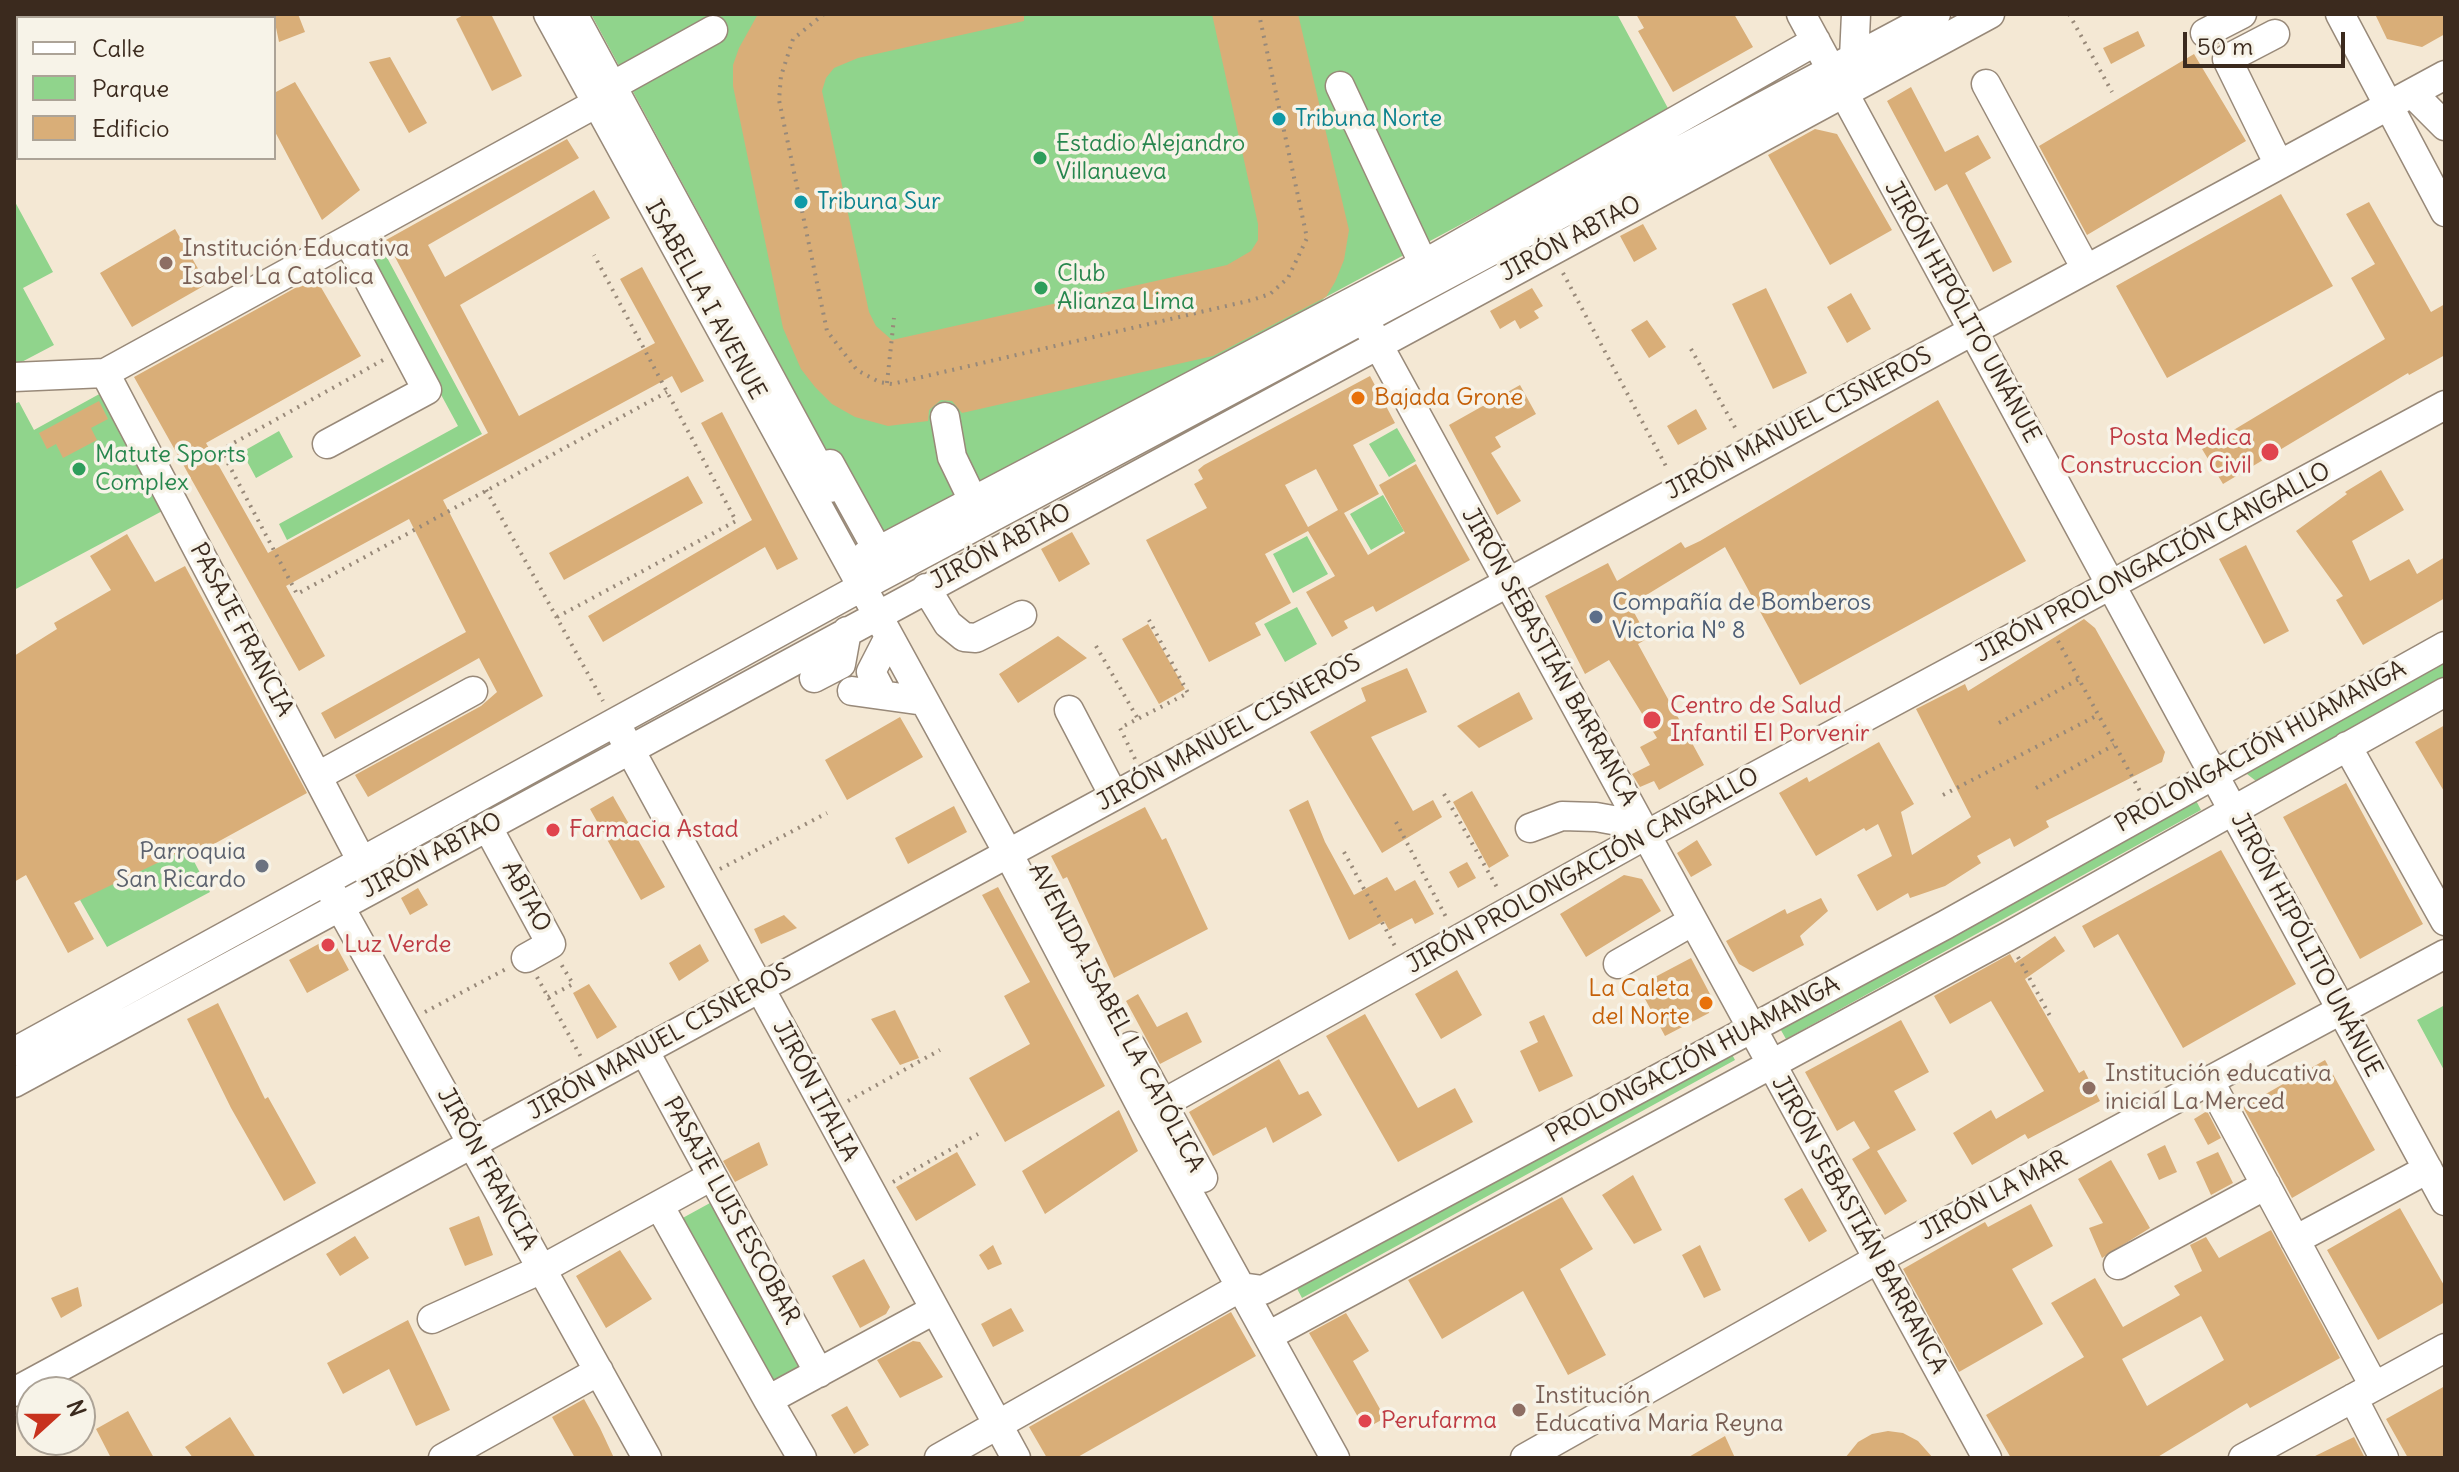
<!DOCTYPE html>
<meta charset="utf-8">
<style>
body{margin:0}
#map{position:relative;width:2459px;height:1472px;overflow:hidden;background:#f4e8d4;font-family:Delius,sans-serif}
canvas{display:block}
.frame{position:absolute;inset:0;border:16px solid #3b2a1e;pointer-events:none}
.legend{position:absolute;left:16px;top:16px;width:260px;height:144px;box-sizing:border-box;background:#f7f3e8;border:2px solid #aca397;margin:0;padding:10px 14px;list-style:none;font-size:24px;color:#3b2a1e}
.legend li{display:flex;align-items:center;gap:16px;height:40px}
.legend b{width:40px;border:2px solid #aca397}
.north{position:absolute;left:16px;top:1376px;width:80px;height:80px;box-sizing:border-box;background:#f7f3e8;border:2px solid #aca397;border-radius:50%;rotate:69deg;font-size:22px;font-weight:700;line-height:32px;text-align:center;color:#3b2a1e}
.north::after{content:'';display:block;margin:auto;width:28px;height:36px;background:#c8321e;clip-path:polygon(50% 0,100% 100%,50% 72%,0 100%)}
.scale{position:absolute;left:2183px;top:32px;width:162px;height:36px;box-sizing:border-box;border:4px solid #3b2a1e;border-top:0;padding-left:10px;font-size:24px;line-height:28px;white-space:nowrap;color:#3b2a1e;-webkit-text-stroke:6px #f7f3e8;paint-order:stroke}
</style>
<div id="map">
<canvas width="2459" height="1472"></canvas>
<div class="frame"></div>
<ul class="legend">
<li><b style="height:10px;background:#fff"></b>Calle</li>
<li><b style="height:22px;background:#90d48c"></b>Parque</li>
<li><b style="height:22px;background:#d9ae78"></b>Edificio</li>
</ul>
<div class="north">N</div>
<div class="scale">50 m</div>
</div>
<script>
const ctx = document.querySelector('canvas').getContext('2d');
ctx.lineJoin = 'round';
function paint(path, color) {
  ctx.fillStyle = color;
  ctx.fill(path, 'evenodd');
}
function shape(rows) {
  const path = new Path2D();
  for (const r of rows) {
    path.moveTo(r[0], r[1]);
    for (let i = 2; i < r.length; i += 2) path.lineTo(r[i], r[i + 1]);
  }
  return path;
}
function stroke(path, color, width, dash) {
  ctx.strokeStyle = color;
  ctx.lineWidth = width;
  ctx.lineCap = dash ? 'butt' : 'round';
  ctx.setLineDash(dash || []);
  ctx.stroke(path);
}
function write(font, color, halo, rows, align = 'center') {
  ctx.font = font + ' Delius,sans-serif';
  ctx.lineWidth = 7;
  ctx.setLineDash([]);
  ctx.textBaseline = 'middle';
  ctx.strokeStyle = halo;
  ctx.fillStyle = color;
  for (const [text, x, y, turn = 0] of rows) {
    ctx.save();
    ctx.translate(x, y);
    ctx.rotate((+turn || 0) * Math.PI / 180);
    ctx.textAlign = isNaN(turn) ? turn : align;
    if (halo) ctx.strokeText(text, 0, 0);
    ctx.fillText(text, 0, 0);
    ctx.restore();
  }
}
paint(shape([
 [591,14,1617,14,1670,112,1324,298,1314,311,1239,350,1221,354,888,536,868,527],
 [14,200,53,272,23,288,54,345,14,366],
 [377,239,482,434,287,540,279,524,458,426,361,247],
 [103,392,166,509,14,590,14,404,19,402,34,430],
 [1397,428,1416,461,1389,477,1369,444],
 [279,431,293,457,256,478,242,452],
 [1383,495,1404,531,1371,550,1350,514],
 [1307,536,1328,574,1293,593,1273,554],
 [1297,607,1317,644,1285,662,1264,624],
 [2445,657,2445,679,2267,777,2256,781,2247,774,2242,761],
 [2190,789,2201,810,1786,1039,1774,1018],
 [175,825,210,892,107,947,80,900],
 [2445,1005,2445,1072,2417,1020],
 [1726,1043,1735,1060,1302,1298,1293,1281],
 [710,1203,800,1367,769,1384,679,1220]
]), '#90d48c');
paint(shape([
 [268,14,298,14,305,32,279,42,274,18],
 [465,14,491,14,522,76,492,91,456,19],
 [758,14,1024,14,1024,21,858,58,834,68,826,78,822,91,869,312,876,326,892,340,1227,265,1251,251,1258,240,1258,224,1212,14,1298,14,1349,230,1344,260,1335,282,1326,297,1213,356,962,413,952,401,941,400,929,410,928,421,888,426,855,417,832,404,815,387,801,369,783,328,733,86,733,65,739,48],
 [1636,14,1734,14,1753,47,1673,92,1638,31,1644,28],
 [2375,14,2445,14,2445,34,2422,47,2387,39],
 [2138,31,2145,46,2111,64,2103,48],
 [2194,54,2246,141,2087,235,2039,146],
 [390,57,427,123,409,133,369,62],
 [295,82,360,190,322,220,274,130,274,93],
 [1911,87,1945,152,1978,135,1991,158,1965,173,2012,262,1993,272,1947,184,1935,191,1887,101],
 [1815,129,1837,134,1892,230,1830,265,1768,155],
 [567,139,579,158,428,245,445,277,594,190,610,218,460,305,519,416,655,343,620,279,642,267,704,381,681,393,672,376,443,500,543,696,368,797,355,775,481,706,497,692,479,658,335,739,321,713,466,632,409,519,286,586,325,656,299,671,134,377,315,277,361,356,206,443,268,553,488,433,386,240],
 [2281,194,2333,286,2167,378,2116,286],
 [2369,202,2431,312,2445,304,2445,355,2409,375,2408,373,2223,484,2202,449,2385,339,2351,278,2375,264,2346,214],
 [1643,224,1657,249,1634,262,1620,236],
 [175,229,207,284,132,327,100,273],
 [1532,288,1543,306,1534,311,1539,318,1520,329,1515,320,1500,329,1490,311],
 [1766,288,1807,373,1773,389,1732,304],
 [1851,293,1871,329,1847,343,1827,307],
 [1647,320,1666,347,1649,358,1631,330],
 [1370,376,1395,423,1353,445,1379,494,1344,513,1368,555,1405,533,1379,485,1416,464,1470,560,1376,612,1373,606,1344,621,1348,628,1332,637,1306,592,1335,576,1308,531,1265,554,1291,603,1255,623,1261,635,1209,662,1146,540,1207,508,1194,484,1203,479,1198,470,1204,465],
 [1316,469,1338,510,1308,527,1285,485],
 [1520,385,1536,414,1495,437,1501,447,1491,453,1521,501,1497,515,1449,425],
 [1938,400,2026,561,1800,685,1725,547,1630,605,1648,638,1638,644,1704,765,1659,790,1654,781,1640,787,1632,774,1650,765,1640,747,1657,738,1609,660,1585,674,1545,596,1608,563,1617,581,1681,542,1685,548,1700,541],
 [99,401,108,419,91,428,97,440,63,458,56,444,47,449,39,433],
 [1696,409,1707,429,1678,445,1667,426],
 [722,412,798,559,777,570,765,547,603,642,588,616,752,520,701,423],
 [2381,470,2404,510,2352,541,2370,581,2409,559,2417,574,2445,557,2445,598,2363,645,2336,600,2343,596,2296,531,2347,494,2345,492],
 [688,476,703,503,564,580,549,553],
 [1072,532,1090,564,1059,582,1041,549],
 [127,534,155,582,185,566,307,793,203,850,199,843,74,903,94,939,68,953,26,875,14,882,14,656,57,629,54,623,111,590,90,556],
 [2246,545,2289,631,2264,644,2219,559],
 [2084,619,2095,628,2165,752,2162,762,2046,821,2049,827,2014,847,2010,838,1977,856,1981,863,1945,886,1910,898,1908,893,1877,911,1857,875,1892,856,1878,824,1866,831,1864,828,1816,856,1779,793,1807,777,1809,782,1879,742,1914,804,1901,812,1912,855,1971,817,1916,709,1965,684,1968,691],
 [1148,624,1185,689,1159,704,1122,639],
 [1058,636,1087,658,1018,703,999,674],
 [1407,668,1427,712,1371,737,1413,811,1433,800,1442,817,1382,853,1310,732,1366,701,1361,688],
 [1519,692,1533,719,1479,748,1457,726],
 [900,717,923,757,847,800,825,760],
 [2445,725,2445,793,2415,742],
 [2346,783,2423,924,2360,959,2283,817],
 [1472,791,1509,856,1489,868,1453,802],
 [613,796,665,887,641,900,590,809],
 [1308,800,1325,842,1354,895,1387,877,1395,891,1415,880,1434,914,1415,924,1412,918,1389,930,1384,921,1349,940,1289,810],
 [954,806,967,832,908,864,895,838],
 [1145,807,1162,840,1166,838,1208,929,1114,978,1067,877,1063,879,1051,856],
 [1697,840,1712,865,1691,877,1677,853],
 [2221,850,2296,984,2183,1048,2118,934,2094,948,2082,926],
 [1467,862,1476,878,1458,888,1449,872],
 [1624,875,1642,879,1661,911,1586,957,1560,914],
 [998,887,1105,1086,1005,1142,969,1078,1030,1044,1004,996,1030,982,982,895],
 [418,888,428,905,410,915,401,898],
 [1821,898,1828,911,1800,936,1804,945,1753,972,1739,964,1726,941,1785,909,1787,914],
 [784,915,797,928,761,944,754,929],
 [2055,936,2065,951,2025,979,2079,1073,2084,1070,2100,1101,2028,1139,2025,1134,1972,1165,1953,1133,1991,1110,1996,1119,2044,1091,1991,1001,1950,1024,1934,996,2010,954,2015,963],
 [324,941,335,944,349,970,307,993,289,960],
 [700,944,709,961,679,981,669,963],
 [1691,958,1711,996,1709,1013,1665,1036,1638,986],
 [1457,970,1482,1015,1441,1039,1415,994],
 [589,984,617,1027,597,1039,573,993],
 [1138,994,1157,1027,1187,1012,1202,1042,1160,1064,1126,1001],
 [218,1003,265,1099,268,1097,316,1183,284,1201,231,1108,187,1019],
 [895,1010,919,1058,900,1065,871,1019],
 [1365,1014,1418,1108,1455,1088,1473,1122,1398,1162,1326,1036],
 [1544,1015,1573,1076,1539,1092,1520,1051,1538,1042,1529,1022],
 [1901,1020,1929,1072,1894,1091,1916,1130,1877,1151,1907,1201,1885,1215,1852,1159,1870,1148,1854,1121,1837,1131,1805,1072],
 [1279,1059,1299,1095,1308,1091,1322,1115,1273,1143,1266,1127,1213,1156,1189,1112],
 [2325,1060,2375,1150,2292,1198,2243,1107],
 [1119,1110,1138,1151,1045,1214,1022,1171],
 [2207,1111,2221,1138,2208,1145,2194,1119],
 [759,1142,768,1165,735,1182,723,1161],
 [2165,1145,2177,1172,2159,1180,2147,1154],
 [957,1152,976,1185,916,1221,896,1187],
 [2218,1152,2233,1183,2211,1195,2196,1162],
 [2111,1160,2150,1228,2102,1258,2089,1228,2103,1223,2078,1179],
 [1633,1175,1662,1230,1634,1244,1602,1195],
 [1802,1188,1827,1231,1809,1242,1784,1199],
 [1562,1197,1593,1249,1560,1269,1606,1355,1568,1375,1523,1291,1442,1339,1408,1280],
 [2031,1204,2053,1246,2012,1269,2043,1324,1959,1372,1903,1269,1985,1222,1988,1227],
 [2400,1208,2445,1287,2445,1302,2378,1340,2327,1250],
 [479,1216,493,1255,465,1266,449,1228],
 [2271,1230,2340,1358,2250,1408,2247,1403,2156,1458,2011,1458,1986,1415,2084,1357,2051,1303,2095,1278,2123,1327,2180,1295,2174,1286,2202,1271,2190,1245,2206,1237,2219,1258],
 [2201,1316,2224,1360,2147,1406,2122,1359],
 [355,1236,369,1258,340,1276,326,1254],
 [993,1245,1002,1264,988,1270,979,1255],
 [1700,1245,1721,1290,1704,1298,1682,1255],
 [620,1250,652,1299,606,1328,576,1276],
 [864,1259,890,1307,886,1314,860,1328,832,1276],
 [78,1287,82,1306,61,1318,51,1298],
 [1011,1308,1024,1331,993,1347,981,1324],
 [1231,1312,1256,1356,1076,1458,1047,1458,1029,1427],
 [1346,1313,1369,1351,1353,1361,1385,1418,1365,1429,1309,1333],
 [408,1320,450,1410,416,1426,389,1369,343,1394,327,1363],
 [913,1341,920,1342,943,1377,900,1398,877,1360],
 [2445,1386,2445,1458,2408,1458,2386,1419],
 [584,1399,600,1428,614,1458,575,1458,552,1417],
 [847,1406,869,1445,854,1454,831,1415],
 [128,1411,154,1458,111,1458,96,1429],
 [230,1417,256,1458,193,1458,185,1447],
 [1888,1431,1903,1433,1918,1441,1933,1458,1845,1458,1858,1442,1872,1434],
 [1725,1436,1735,1458,1687,1458],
 [2354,1437,2365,1458,2311,1458]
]), '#d9ae78');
const minor = shape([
 [548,14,1008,853,1145,1114,1335,1458],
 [573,14,830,488],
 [1801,14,2445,1201],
 [2340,14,2445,212],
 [2205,33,2242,14],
 [2275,34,2227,59,2279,165],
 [1854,58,1856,14],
 [1986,84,2086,269],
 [612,86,713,30],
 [1340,86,1430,278],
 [2412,93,2445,126],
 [1369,328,1987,1458],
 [105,373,369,875],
 [14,377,105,373,597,103],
 [945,417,952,457,981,517],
 [327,444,427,390,348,241],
 [830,464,878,551,866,555],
 [878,551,1424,264,1816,41],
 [926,588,948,624,964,637,976,638,1022,615],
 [814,678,841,664,847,631],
 [852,691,924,701],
 [883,695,871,672,889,637],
 [1069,710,1114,796],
 [622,735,1016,1458],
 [2347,746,2445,921],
 [318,776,473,691],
 [487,826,551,944,526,958],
 [1530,828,1562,816,1596,817,1640,825],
 [330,889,647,1458],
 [1618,964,1693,921],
 [1131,1046,1203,1178],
 [644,1050,819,1373],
 [14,1052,878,578,1936,14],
 [2209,1080,2374,1386],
 [14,1083,1990,14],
 [1146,1113,1646,835,2445,405],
 [659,1205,768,1400,934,1310],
 [2295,1240,2428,1169],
 [2118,1265,2266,1185],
 [432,1319,542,1269,712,1176],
 [1268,1336,2007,937,2445,692],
 [14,1392,2445,75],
 [2353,1398,2384,1458],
 [768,1400,802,1458],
 [443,1458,599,1371],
 [939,1458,1241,1287,1263,1290,1945,925,2445,646],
 [1525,1458,1878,1259,2445,954],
 [2243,1458,2445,1348]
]);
stroke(minor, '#988979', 31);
stroke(shape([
 [824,14,793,39,781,76,779,100,827,331,857,370,879,382,892,384,1252,300,1270,294,1288,278,1307,238,1259,14],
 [2069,14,2112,92],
 [1563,273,1668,470],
 [1691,349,1737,431],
 [383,360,221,450,297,594,667,392],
 [887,383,894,318],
 [486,490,603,701],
 [557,617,736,521,594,255],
 [2058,641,2140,791],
 [1096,646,1138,719],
 [1999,723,2079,679],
 [1135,759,1120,728,1188,693,1149,620],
 [2036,788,2114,745],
 [1444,794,1498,889],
 [1943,795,2098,715],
 [1396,822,1447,919],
 [1344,852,1396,948],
 [720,869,827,813],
 [2018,957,2050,1016],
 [537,977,581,1057],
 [548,997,573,984,561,964],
 [425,1012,506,969],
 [848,1101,940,1050],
 [893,1182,978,1134]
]), '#988979', 4, [2, 6]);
stroke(minor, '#fff', 28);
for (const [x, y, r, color] of [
 [1279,119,8,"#0f9aa8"],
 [1040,158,8,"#2e9e5b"],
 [801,202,8,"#0f9aa8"],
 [166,263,8,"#8d6e63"],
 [1041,288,8,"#2e9e5b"],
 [1358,398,8,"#e8710a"],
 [2270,452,10,"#e0444e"],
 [79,469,8,"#2e9e5b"],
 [1596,617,8,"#5c6f8a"],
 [1652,720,10,"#e0444e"],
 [553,830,8,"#e0444e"],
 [262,866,8,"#6b7280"],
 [328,945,8,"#e0444e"],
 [1706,1003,8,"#e8710a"],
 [2089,1088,8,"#8d6e63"],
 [1519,1410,8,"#8d6e63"],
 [1365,1421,8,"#e0444e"]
]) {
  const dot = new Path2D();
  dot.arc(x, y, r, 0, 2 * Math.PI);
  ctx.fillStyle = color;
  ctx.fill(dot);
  stroke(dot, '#f7f3e8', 3);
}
write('24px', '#0d838f', '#f7f3e8', [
 ["Tribuna Norte",1295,119],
 ["Tribuna Sur",817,202]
], 'left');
write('24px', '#27864d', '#f7f3e8', [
 ["Estadio Alejandro",1056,144],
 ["Villanueva",1056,172],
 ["Club",1057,274],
 ["Alianza Lima",1057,302],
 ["Matute Sports",95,455],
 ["Complex",95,483]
], 'left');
write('24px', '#3b2a1e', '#f7f3e8', [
 ["JIRÓN ABTAO",1571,239,-28],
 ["ISABELLA I AVENUE",705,300,61],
 ["JIRÓN HIPÓLITO UNÁNUE",1962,312,61],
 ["JIRÓN MANUEL CISNEROS",1799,424,-28],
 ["JIRÓN ABTAO",1001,547,-28],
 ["JIRÓN PROLONGACIÓN CANGALLO",2153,563,-28],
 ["PASAJE FRANCIA",241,630,62],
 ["JIRÓN SEBASTIÁN BARRANCA",1549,657,61],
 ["JIRÓN MANUEL CISNEROS",1229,733,-29],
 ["PROLONGACIÓN HUAMANGA",2261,747,-29],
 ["JIRÓN ABTAO",432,856,-28],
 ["JIRÓN PROLONGACIÓN CANGALLO",1583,871,-29],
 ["ABTAO",526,897,62],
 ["JIRÓN HIPÓLITO UNÁNUE",2306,945,62],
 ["AVENIDA ISABEL LA CATÓLICA",1116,1018,62],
 ["JIRÓN MANUEL CISNEROS",660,1042,-29],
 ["PROLONGACIÓN HUAMANGA",1693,1060,-28],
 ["JIRÓN ITALIA",815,1091,62],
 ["JIRÓN FRANCIA",487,1169,61],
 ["JIRÓN LA MAR",1994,1196,-28],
 ["PASAJE LUIS ESCOBAR",731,1211,61],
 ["JIRÓN SEBASTIÁN BARRANCA",1859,1225,61]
]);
write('24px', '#785e54', '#f7f3e8', [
 ["Institución Educativa",182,249],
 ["Isabel La Catolica",182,277],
 ["Institución educativa",2105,1074],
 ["inicial La Merced",2105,1102],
 ["Institución",1535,1396],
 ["Educativa Maria Reyna",1535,1424]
], 'left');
write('24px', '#c56008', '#f7f3e8', [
 ["Bajada Grone",1374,398],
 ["La Caleta",1690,989,"right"],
 ["del Norte",1690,1017,"right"]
], 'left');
write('24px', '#be3a42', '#f7f3e8', [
 ["Posta Medica",2252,438,"right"],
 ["Construccion Civil",2252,466,"right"],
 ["Centro de Salud",1670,706],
 ["Infantil El Porvenir",1670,734],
 ["Farmacia Astad",569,830],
 ["Luz Verde",344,945],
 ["Perufarma",1381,1421]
], 'left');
write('24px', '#4e5e75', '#f7f3e8', [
 ["Compañía de Bomberos",1612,603],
 ["Victoria Nº 8",1612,631]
], 'left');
write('24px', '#5b616d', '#f7f3e8', [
 ["Parroquia",246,852],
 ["San Ricardo",246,880]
], 'right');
</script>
